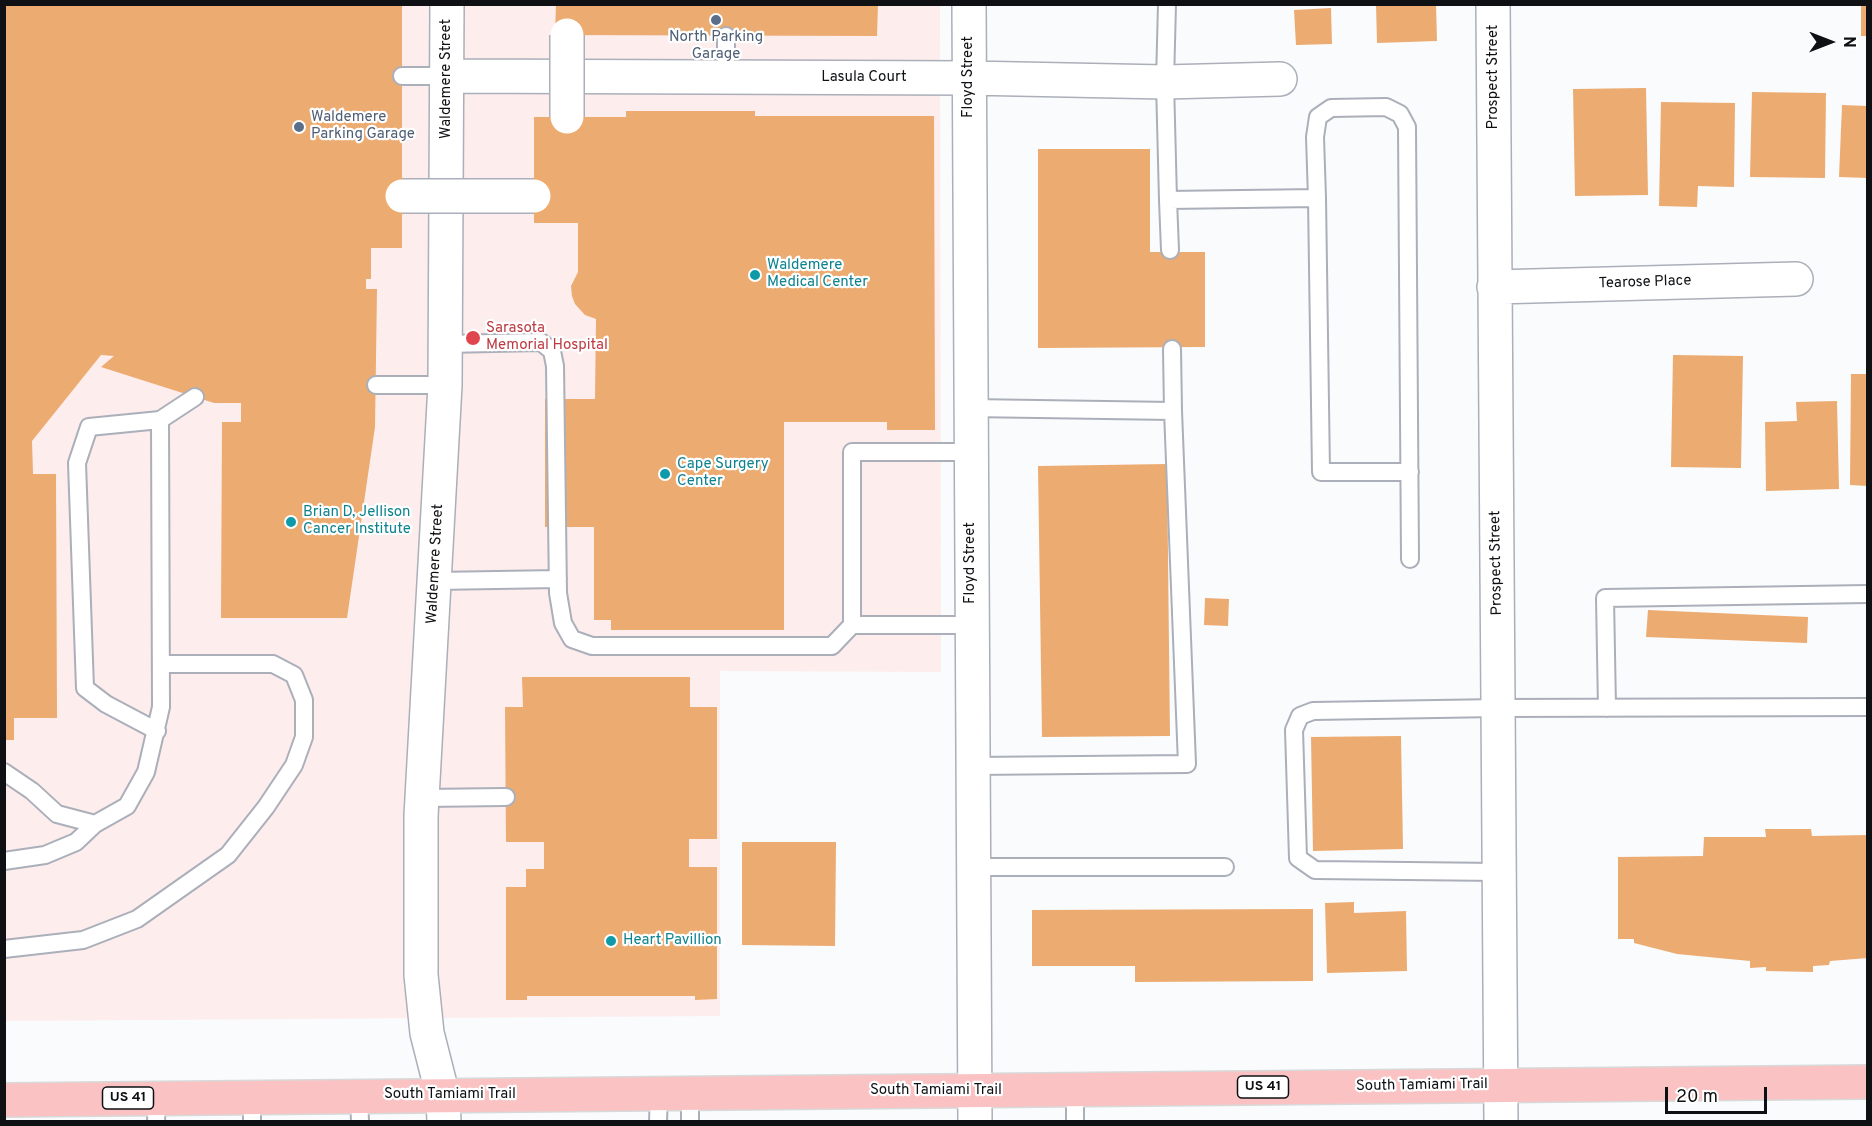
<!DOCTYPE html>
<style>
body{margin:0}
#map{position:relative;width:1872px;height:1126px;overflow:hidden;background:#fafbfd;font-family:Overpass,sans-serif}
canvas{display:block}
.frame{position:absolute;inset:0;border:6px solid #0e1013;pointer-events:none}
.north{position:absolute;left:1800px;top:12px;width:60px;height:60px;-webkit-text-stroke:4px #fff;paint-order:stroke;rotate:90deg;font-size:16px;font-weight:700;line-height:24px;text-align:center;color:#0e1013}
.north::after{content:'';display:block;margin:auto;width:21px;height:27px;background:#0e1013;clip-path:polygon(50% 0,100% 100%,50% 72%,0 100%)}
.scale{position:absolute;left:1665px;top:1087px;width:102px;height:27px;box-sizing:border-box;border:3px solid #0e1013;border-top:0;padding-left:8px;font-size:18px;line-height:21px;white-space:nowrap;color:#0e1013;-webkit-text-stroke:4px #fff;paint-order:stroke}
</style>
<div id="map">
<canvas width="1872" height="1126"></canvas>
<div class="frame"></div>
<div class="north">N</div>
<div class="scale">20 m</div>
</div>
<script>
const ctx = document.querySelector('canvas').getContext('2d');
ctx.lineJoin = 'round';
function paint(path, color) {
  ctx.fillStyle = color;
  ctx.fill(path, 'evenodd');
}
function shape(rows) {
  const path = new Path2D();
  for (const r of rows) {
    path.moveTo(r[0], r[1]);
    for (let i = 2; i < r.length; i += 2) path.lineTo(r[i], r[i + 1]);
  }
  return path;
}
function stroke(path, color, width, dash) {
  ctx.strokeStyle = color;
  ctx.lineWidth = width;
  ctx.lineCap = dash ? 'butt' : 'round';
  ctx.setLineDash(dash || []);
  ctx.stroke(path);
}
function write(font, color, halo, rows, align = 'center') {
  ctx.font = font + ' Overpass,sans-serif';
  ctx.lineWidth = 4.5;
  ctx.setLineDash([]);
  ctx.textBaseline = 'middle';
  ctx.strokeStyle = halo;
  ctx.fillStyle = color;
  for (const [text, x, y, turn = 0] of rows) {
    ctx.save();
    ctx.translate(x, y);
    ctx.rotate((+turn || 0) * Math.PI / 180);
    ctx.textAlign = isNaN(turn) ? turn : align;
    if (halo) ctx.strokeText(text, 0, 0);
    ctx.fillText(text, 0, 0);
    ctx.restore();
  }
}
paint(shape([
 [4,5,940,5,941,672,720,671,720,1016,5,1021]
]), '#fdeded');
paint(shape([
 [4,4,402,4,402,248,371,248,371,279,366,279,366,289,377,289,375,427,347,618,221,618,222,422,241,422,241,403,214,403,101,367,114,356,101,355,32,441,33,474,56,474,57,718,14,718,14,740,4,740],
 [556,4,878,4,877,36,555,35],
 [1376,4,1436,4,1437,41,1377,43],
 [1861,4,1868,4,1868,36,1861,36],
 [1331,8,1332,44,1296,45,1294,10],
 [1646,88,1648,195,1575,196,1573,89],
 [1752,92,1826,93,1825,178,1750,177],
 [1661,102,1735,103,1734,187,1698,186,1697,207,1659,206],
 [1842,105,1868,106,1868,178,1839,177],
 [626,111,755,111,755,116,934,116,935,430,887,430,887,422,784,422,784,630,611,630,611,620,594,620,594,527,545,527,545,399,595,399,596,319,585,315,575,304,572,296,571,286,578,272,578,223,534,223,534,117,626,117],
 [1038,149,1150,149,1150,252,1205,252,1205,347,1038,348],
 [1673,355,1743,356,1741,468,1671,467],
 [1851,374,1868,374,1868,486,1850,485],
 [1837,401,1839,489,1766,491,1765,422,1797,421,1796,402],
 [1167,464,1170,736,1042,737,1038,466],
 [1205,598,1229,599,1228,626,1204,625],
 [1648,610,1808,617,1807,643,1646,637],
 [522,677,690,677,690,707,717,707,717,839,689,839,689,867,717,867,717,999,695,1000,695,996,527,996,527,1000,506,1000,506,887,526,887,526,869,544,869,544,842,506,842,505,707,523,707],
 [1401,736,1403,849,1313,851,1311,737],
 [1765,829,1811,829,1812,836,1868,835,1868,958,1830,961,1829,965,1813,966,1813,972,1766,971,1766,967,1750,968,1750,961,1677,954,1634,943,1634,939,1618,939,1618,857,1703,856,1704,837,1766,837],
 [742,842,836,842,835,946,742,945],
 [1354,902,1354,913,1406,911,1407,971,1327,973,1325,903],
 [1313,909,1313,981,1135,982,1135,966,1032,966,1032,910]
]), '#ecab70');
const lane = shape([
 [1167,4,1165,82,1168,200,1317,198,1315,137,1318,117,1331,108,1386,107,1400,114,1407,127,1410,559],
 [726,36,726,77],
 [402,76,447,76],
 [1317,198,1321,472,1410,472],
 [1168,200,1170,250],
 [446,344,541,342,552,351,555,366,558,593,563,623,572,639,592,646,832,646,852,625],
 [1172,349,1173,411],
 [376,385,445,385],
 [970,408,1173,411,1187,764,973,766],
 [970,452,852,452,852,625,971,625],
 [435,581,558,579],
 [1607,708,1605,598,1868,594],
 [157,731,106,704,85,688,77,463,89,427,160,420,195,397],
 [4,772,32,791,57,814,95,824],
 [422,798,506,797],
 [4,861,45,855,76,842,95,824,127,806,146,772,161,707,160,420],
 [973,867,1225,867],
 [1499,872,1315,870,1298,858,1294,730,1300,716,1313,711,1498,708,1868,707],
 [4,949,83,940,137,919,228,855,266,807,294,765,304,737,304,700,294,675,273,664,162,664],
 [359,1096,360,1122],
 [156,1122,157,1098],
 [252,1122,252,1098],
 [658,1122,659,1093],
 [690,1122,690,1092],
 [1075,1122,1075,1089]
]);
const street = shape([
 [969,4,975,1122],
 [1493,4,1501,1122],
 [447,76,969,78,1165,82,1280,79],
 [1494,287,1796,279],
 [444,1122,443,1096,427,1033,421,975,421,816,445,385,447,4]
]);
const primary = shape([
 [4,1100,1868,1082]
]);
stroke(lane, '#abafb9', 20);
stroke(street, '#abafb9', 36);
stroke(primary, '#d8d9d9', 36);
stroke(lane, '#fff', 16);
stroke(street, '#fff', 33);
stroke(primary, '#fac2c2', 33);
const streetBridge = shape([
 [567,35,567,117],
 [402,196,534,196]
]);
stroke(streetBridge, '#abafb9', 36, []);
stroke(streetBridge, '#fff', 33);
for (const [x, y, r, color] of [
 [716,20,6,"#5c6f8a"],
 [299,127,6,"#5c6f8a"],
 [755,275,6,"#0f9aa8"],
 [473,338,8,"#e0444e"],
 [665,474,6,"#0f9aa8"],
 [291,522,6,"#0f9aa8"],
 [611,941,6,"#0f9aa8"]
]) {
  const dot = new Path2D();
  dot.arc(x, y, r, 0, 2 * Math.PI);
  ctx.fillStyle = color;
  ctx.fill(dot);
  stroke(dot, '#fff', 2);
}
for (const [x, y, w] of [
 [1263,1087,51],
 [128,1098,51]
]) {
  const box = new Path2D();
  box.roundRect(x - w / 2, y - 11, w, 22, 4.5);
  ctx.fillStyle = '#fff';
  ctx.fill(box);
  stroke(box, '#0e1013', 1.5);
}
write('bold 14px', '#0e1013', null, [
 ["US 41",1263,1087],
 ["US 41",128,1098]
]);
write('15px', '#4e5e75', '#fff', [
 ["North Parking",716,38],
 ["Garage",716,55],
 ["Waldemere",311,118,"left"],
 ["Parking Garage",311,135,"left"]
]);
write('15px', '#0e1013', '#fff', [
 ["Floyd Street",969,77,-90],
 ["Prospect Street",1494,77,-90],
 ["Lasula Court",864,78],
 ["Waldemere Street",447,79,-90],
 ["Tearose Place",1645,283,-2],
 ["Floyd Street",971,563,-90],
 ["Prospect Street",1497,563,-91],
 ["Waldemere Street",436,564,-87],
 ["South Tamiami Trail",1422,1086,-1],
 ["South Tamiami Trail",936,1091],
 ["South Tamiami Trail",450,1095]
]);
write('15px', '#0d838f', '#fff', [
 ["Waldemere",767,266],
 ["Medical Center",767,283],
 ["Cape Surgery",677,465],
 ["Center",677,482],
 ["Brian D, Jellison",303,513],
 ["Cancer Institute",303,530],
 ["Heart Pavillion",623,941]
], 'left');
write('15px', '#be3a42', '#fff', [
 ["Sarasota",486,329],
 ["Memorial Hospital",486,346]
], 'left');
</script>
